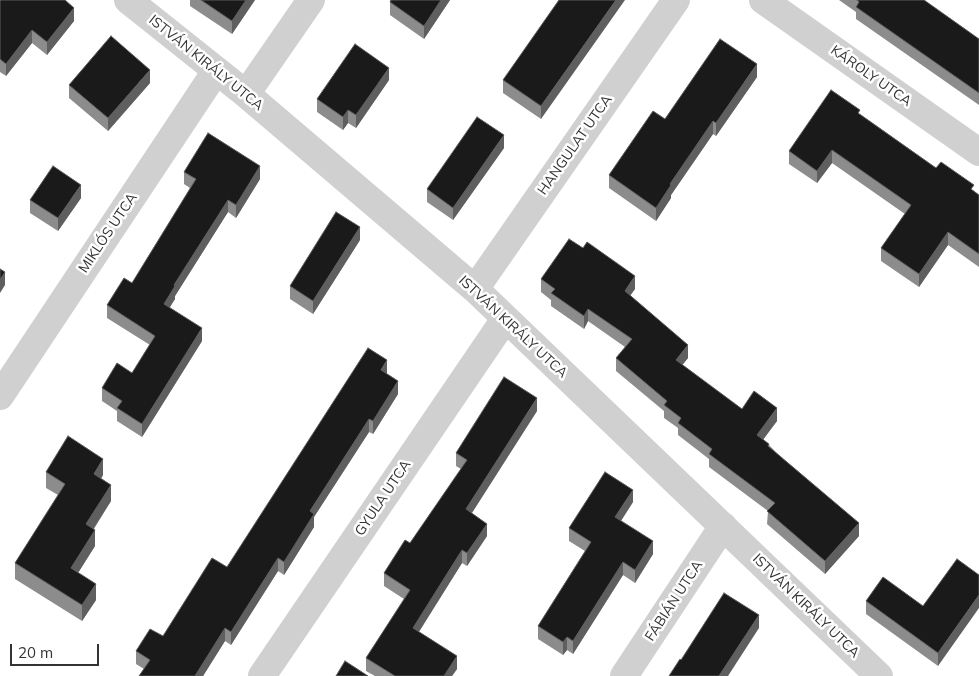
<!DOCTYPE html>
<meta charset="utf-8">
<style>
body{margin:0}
#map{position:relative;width:979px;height:676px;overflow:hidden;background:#fff;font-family:Mulish,sans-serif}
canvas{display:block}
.scale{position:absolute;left:10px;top:644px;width:89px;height:22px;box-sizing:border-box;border:2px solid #333;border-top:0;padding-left:6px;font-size:15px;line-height:18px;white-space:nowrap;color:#333;-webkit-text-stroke:4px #fff;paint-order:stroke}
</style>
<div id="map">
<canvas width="979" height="676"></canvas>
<div class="scale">20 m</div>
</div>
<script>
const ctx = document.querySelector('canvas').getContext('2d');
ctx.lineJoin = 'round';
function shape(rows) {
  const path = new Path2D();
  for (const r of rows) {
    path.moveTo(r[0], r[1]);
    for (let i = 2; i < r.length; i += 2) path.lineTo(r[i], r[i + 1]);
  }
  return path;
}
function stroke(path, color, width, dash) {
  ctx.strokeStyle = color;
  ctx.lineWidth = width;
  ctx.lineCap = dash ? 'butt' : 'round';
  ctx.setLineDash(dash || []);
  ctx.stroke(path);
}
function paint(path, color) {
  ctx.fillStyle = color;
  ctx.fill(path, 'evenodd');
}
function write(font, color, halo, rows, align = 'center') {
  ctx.font = font + ' Mulish,sans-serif';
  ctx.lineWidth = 5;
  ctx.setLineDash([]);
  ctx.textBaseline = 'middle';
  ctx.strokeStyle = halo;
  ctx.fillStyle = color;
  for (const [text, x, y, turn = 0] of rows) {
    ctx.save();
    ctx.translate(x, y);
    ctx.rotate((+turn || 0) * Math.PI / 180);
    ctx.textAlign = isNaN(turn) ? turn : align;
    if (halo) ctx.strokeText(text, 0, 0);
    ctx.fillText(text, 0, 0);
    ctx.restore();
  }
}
stroke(shape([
 [128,0,246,94,475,289,879,676],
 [763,0,979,152],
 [246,94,311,0],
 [475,289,676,0],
 [0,396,216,71],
 [262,676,505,319],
 [624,676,723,526]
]), '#d0d0d0', 28);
paint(shape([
 [190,0,255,0,232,34,190,6],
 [450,0,424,39,390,15,390,2],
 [559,0,541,119,503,93,503,80],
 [839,0,924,0,979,39,979,105,856,19,856,12],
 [0,1,74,21,47,55,32,43,6,76,0,72],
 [757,77,716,136,713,134,671,195,671,198,656,221,609,188,609,175,665,119],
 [389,80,356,128,348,123,343,130,317,112,317,99],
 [150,83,108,131,69,98,69,85],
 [860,114,936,168,979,195,979,267,948,245,919,287,881,261,881,248,905,214,832,163,817,183,789,164,789,151],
 [504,148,453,220,427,202,427,189],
 [184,172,260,179,236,218,228,212,175,296,175,299,169,307,202,341,142,437,117,421,117,411,102,401,102,388,132,373,150,345,107,318,107,305,132,283,190,188,184,184],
 [81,198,58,231,30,213,30,200],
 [360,240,313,314,290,299,290,286],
 [541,279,635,289,630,295,688,358,682,365,742,409,777,421,763,439,859,536,825,574,767,524,768,511,709,467,709,459,678,435,678,428,664,418,664,411,616,371,616,358,625,347,588,321,584,329,551,306,551,300,541,292],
 [387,373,387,374,398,394,373,434,369,432,314,517,314,527,284,575,278,571,231,645,225,641,203,676,139,676,144,669,136,664,136,651,163,636,227,567],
 [537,411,472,513,487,536,467,566,462,563,419,632,457,669,452,676,375,676,366,671,366,658,404,599,384,586,384,573,410,543,461,469,456,466,456,453],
 [46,472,103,475,101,479,111,501,94,529,95,546,78,573,96,600,82,621,15,579,15,563,58,495,46,488],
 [633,502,621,521,653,554,635,583,623,575,573,654,567,650,563,655,538,639,538,626,585,551,569,541,569,528],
 [957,559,938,666,866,614,866,601,923,606]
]), '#8c8c8c');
paint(shape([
 [246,0,255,0,232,34,232,21],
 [441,0,450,0,424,39,424,26],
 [616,0,625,0,541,119,541,106],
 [74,8,74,21,47,55,47,42],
 [32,30,32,43,6,76,6,64],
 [757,64,757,77,716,136,716,123],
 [389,68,389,80,356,128,356,115],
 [150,70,150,83,108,131,108,118],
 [348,110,348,123,343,130,343,117],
 [713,121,713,134,671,195,671,198,656,221,656,208,670,184],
 [504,135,504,148,453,220,453,208],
 [832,150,832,163,817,183,817,171],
 [260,166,260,179,236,218,236,205],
 [81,185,81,198,58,231,58,218],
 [228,200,228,212,175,296,175,299,164,317,164,304,174,285],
 [360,227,360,240,313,314,313,301],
 [948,232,948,245,919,287,919,274],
 [5,272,5,285,0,293,0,280],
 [635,276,635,289,625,303,625,291],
 [588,309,588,321,584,329,584,316],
 [202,328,202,341,142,437,142,424],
 [688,345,688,358,676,373,676,360],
 [387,360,387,373,381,383,381,370],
 [398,381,398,394,373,434,373,421],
 [537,398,537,411,466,522,466,509],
 [777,408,777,421,757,448,757,435],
 [369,419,369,432,314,517,314,527,284,575,284,562,310,511],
 [103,459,103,475,94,490,94,474],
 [111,485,111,501,86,540,86,524],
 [633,490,633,502,615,530,615,517],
 [859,523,859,536,825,574,825,561],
 [487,524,487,536,467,566,467,553],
 [95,530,95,546,71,584,71,568],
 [653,541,653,554,635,583,635,570],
 [462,550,462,563,413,641,413,628],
 [278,558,278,571,231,645,231,632],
 [623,562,623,575,573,654,573,641],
 [96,584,96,600,82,621,82,605],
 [979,595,979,608,938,666,938,653],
 [759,615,759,628,728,676,719,676],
 [225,628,225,641,203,676,195,676],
 [567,637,567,650,563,655,563,642],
 [457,656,457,669,452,676,444,676]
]), '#5f5f5f');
const building = shape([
 [1,0,65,0,74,8,47,42,32,30,6,64,0,59,0,1,1,0],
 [201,0,246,0,232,21,201,0],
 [391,0,441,0,424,26,390,2,391,0],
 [559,0,616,0,541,106,503,80,559,0],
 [857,0,924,0,979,39,979,93,856,7,859,2,857,0],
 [111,36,150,70,108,118,69,85,111,36],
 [720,39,757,64,716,123,713,121,670,184,671,185,656,208,609,175,653,111,665,119,720,39],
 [355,44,389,68,356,115,348,110,343,117,317,99,355,44],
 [831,90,860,110,858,113,936,168,941,162,974,185,971,189,979,195,979,254,948,232,919,274,881,248,911,205,832,150,817,171,789,151,831,90],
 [477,117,504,135,453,208,427,189,477,117],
 [208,133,260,166,236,205,228,200,174,285,175,286,164,304,202,328,142,424,117,408,122,401,102,388,117,363,132,373,155,336,107,305,124,278,132,283,196,179,184,172,208,133],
 [53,166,81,185,58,218,30,200,53,166],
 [336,212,360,227,313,301,290,286,336,212],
 [569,239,583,248,587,242,635,276,625,291,688,345,676,360,742,409,754,391,777,408,757,435,769,444,768,446,859,523,825,561,767,511,775,503,709,454,712,449,678,423,681,418,664,405,667,401,616,358,632,339,588,309,584,316,551,293,555,289,541,279,569,239],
 [0,269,5,272,0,280,0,269],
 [368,348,387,360,381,370,398,381,373,421,369,419,310,511,314,514,284,562,278,558,231,632,225,628,195,676,139,676,150,660,136,651,150,629,163,636,212,558,227,567,368,348],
 [504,377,537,398,466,509,487,524,467,553,462,550,413,628,457,656,444,676,395,676,366,658,410,590,384,573,405,540,410,543,467,460,456,453,504,377],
 [68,436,103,459,94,474,111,485,86,524,95,530,71,568,96,584,82,605,15,563,65,484,46,472,68,436],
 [605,472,633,490,615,517,653,541,635,570,623,562,573,641,567,637,563,642,538,626,591,542,569,528,605,472],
 [957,559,979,575,979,595,938,653,866,601,883,577,923,606,957,559],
 [724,593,759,615,719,676,669,676,680,659,681,660,724,593],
 [345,661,368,676,336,676,345,661]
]);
paint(building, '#1a1a1a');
stroke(building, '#5f5f5f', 1);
write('14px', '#333', '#fff', [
 ["ISTVÁN KIRÁLY UTCA",206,63,39],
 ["KÁROLY UTCA",871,76,35],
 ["HANGULAT UTCA",575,145,-55],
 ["MIKLÓS UTCA",108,233,-56],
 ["ISTVÁN KIRÁLY UTCA",513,327,43],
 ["GYULA UTCA",383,498,-56],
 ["FÁBIÁN UTCA",674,601,-57],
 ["ISTVÁN KIRÁLY UTCA",806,606,44]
]);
</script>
